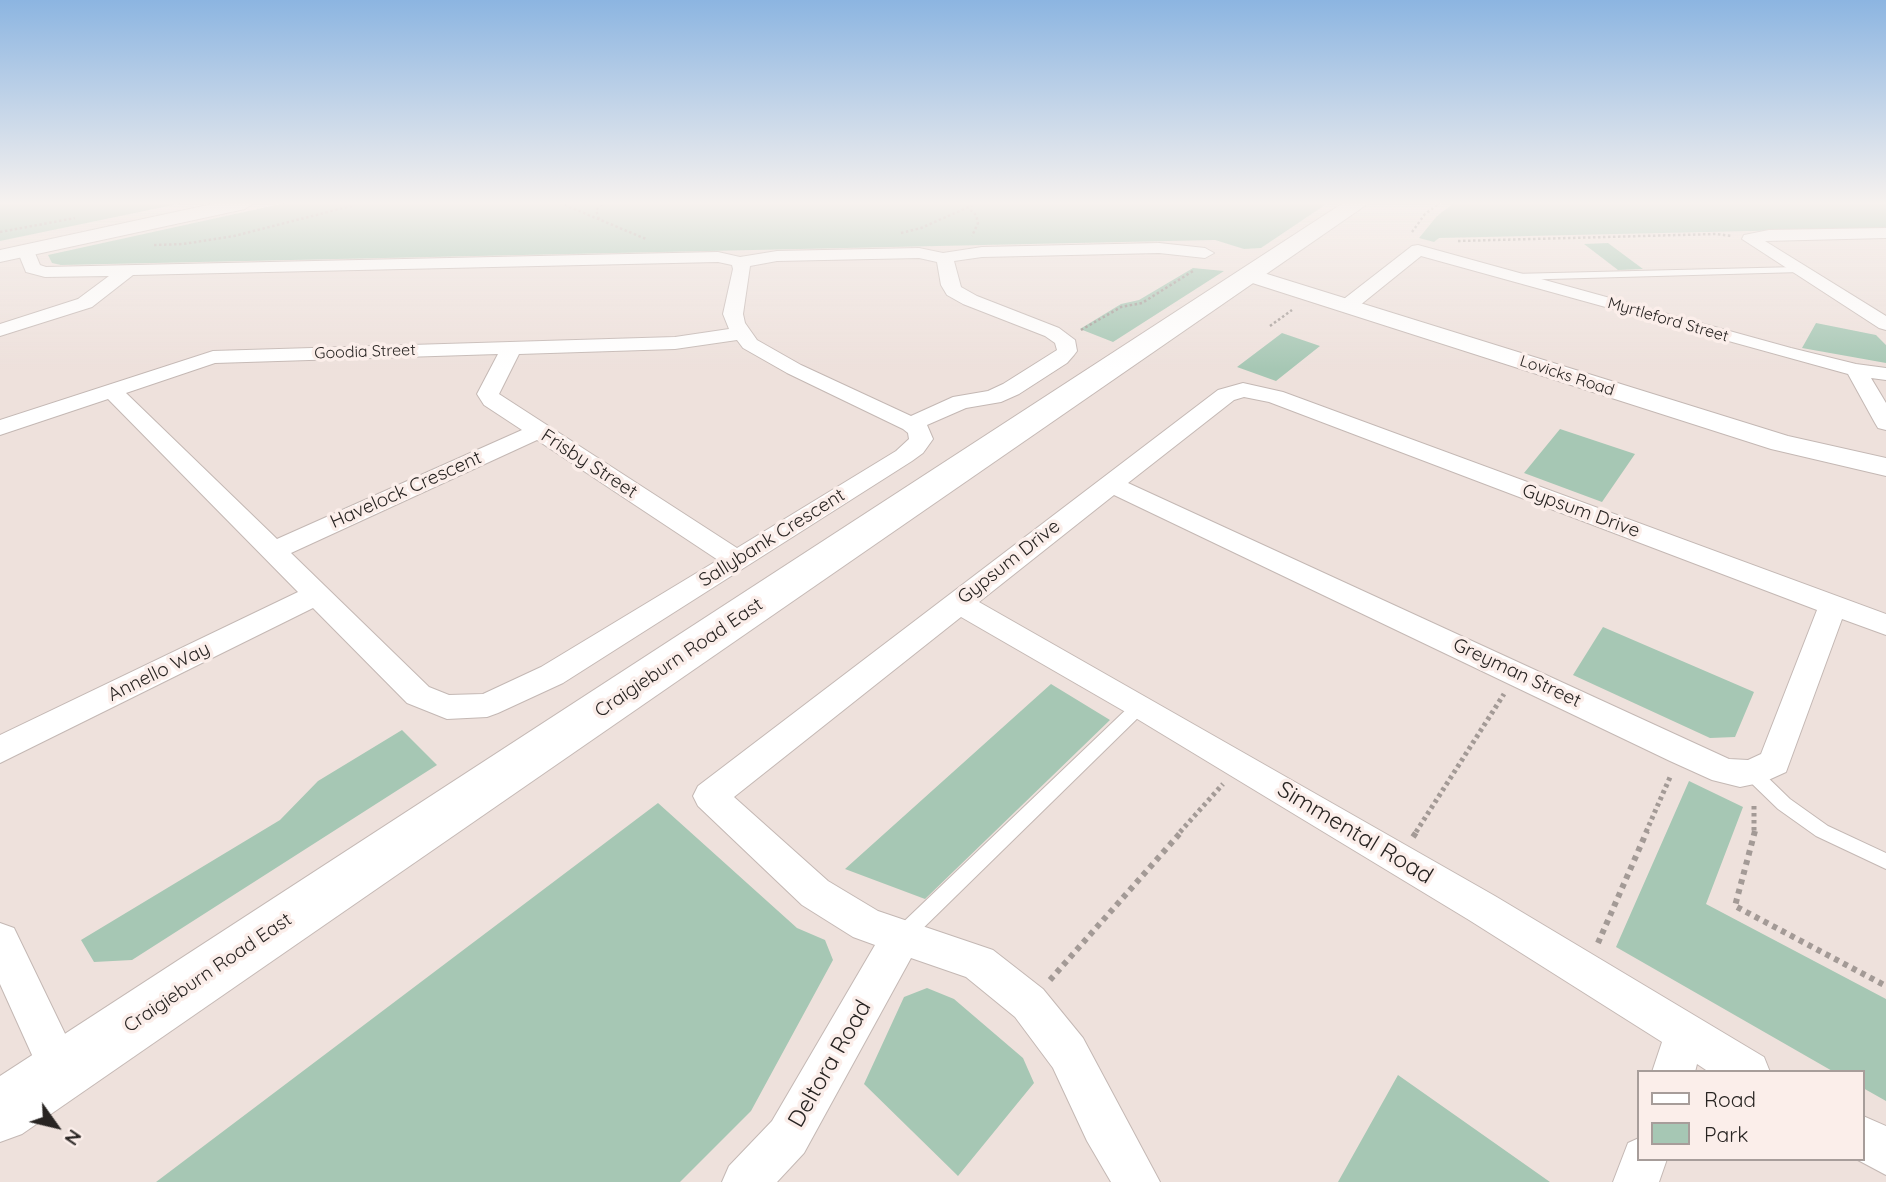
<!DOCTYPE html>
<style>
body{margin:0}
#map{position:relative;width:1886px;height:1182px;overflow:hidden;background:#eee1dc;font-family:Quicksand,sans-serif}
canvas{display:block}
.legend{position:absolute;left:1637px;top:1070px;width:228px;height:91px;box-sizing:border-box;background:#fbeeea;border:2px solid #a79d9a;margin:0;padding:9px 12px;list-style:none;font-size:21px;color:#282422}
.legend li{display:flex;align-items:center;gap:14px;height:35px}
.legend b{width:35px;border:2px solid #a79d9a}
.north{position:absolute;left:21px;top:1091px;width:70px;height:70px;-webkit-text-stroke:5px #fbeeea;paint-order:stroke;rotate:124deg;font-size:19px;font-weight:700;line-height:28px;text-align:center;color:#282422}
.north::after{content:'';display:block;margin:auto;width:24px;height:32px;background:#282422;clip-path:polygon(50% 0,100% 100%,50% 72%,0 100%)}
</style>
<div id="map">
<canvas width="1886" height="1182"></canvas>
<ul class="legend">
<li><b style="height:9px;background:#fff"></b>Road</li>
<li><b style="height:19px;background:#a6c7b4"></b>Park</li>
</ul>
<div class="north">N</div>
</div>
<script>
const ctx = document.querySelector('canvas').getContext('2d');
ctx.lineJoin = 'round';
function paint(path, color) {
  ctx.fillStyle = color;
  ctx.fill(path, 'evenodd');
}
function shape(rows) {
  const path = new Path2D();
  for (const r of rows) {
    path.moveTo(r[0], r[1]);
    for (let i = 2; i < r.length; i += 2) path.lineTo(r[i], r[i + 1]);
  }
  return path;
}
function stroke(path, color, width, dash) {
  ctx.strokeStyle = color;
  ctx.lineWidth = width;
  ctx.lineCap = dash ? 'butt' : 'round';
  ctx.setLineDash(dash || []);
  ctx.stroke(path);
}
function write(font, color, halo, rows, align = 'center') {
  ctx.font = font + ' Quicksand,sans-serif';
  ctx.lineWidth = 7;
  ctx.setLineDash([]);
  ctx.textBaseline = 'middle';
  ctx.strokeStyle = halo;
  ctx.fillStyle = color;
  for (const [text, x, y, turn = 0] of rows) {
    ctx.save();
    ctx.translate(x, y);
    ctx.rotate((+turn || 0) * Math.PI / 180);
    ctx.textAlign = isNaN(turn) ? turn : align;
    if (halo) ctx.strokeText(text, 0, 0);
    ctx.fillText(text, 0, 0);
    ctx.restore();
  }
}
paint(shape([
 [0,203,183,203,0,241],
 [285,203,1328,203,1261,248,1244,249,1215,240,61,265,52,263,48,255],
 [1454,203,1886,203,1886,228,1439,238,1434,242,1419,238,1437,216],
 [1608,243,1643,269,1618,270,1584,244],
 [1193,268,1224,271,1113,342,1080,329,1121,304,1139,300],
 [1816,323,1876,335,1886,345,1886,363,1802,348],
 [1282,333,1320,346,1276,381,1237,367],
 [1560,429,1635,454,1602,502,1524,473],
 [1603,627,1754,692,1735,737,1710,738,1573,675],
 [1051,684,1110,720,925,899,845,869],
 [402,730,437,765,132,960,94,962,81,940,280,820,318,781],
 [1689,781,1743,807,1706,904,1886,999,1886,1101,1863,1088,1863,1072,1834,1072,1616,947],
 [658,803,797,928,825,940,833,960,751,1111,680,1182,156,1182],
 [927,988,954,999,1023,1058,1034,1083,958,1176,864,1084,904,997],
 [1398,1075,1550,1182,1338,1182]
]), '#a6c7b4');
const service = shape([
 [1798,267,1802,270,1801,272,1513,280,1508,277,1513,274,1798,267],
 [1140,700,1146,702,1148,706,1146,710,910,941,903,944,896,941,893,935,896,929,1134,702,1140,700],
 [1752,766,1758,768,1790,799,1828,826,1886,853,1886,869,1816,836,1778,809,1746,778,1744,773,1746,768,1752,766]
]);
const minor = shape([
 [1886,228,1886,238,1765,241,1886,316,1886,330,1879,328,1742,239,1744,235,1769,230,1886,228],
 [1159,243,1205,248,1214,253,1205,258,1159,253,982,257,954,261,961,287,977,296,1059,328,1075,340,1077,351,1074,355,1067,363,1019,394,1001,402,966,408,927,425,933,439,923,453,912,461,563,683,498,713,487,717,447,719,407,703,313,608,0,763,0,735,298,592,108,399,0,435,0,420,213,351,675,337,729,329,723,314,733,269,732,265,718,262,133,275,92,307,0,336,0,324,78,299,109,276,45,277,26,272,17,250,20,246,32,246,40,265,46,267,718,252,740,257,777,251,919,248,943,253,982,247,1159,243],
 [919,258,937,262,941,285,947,295,963,304,1045,336,1055,343,1057,350,1003,384,988,391,953,397,911,416,801,365,757,340,745,323,743,314,750,266,777,261,919,258],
 [737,340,743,348,787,373,903,429,908,433,909,439,896,451,737,548,499,394,519,354,675,349,737,340],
 [498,354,477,394,484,405,522,430,277,539,126,393,215,363,498,354],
 [537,440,718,560,541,667,483,694,449,695,429,687,291,553,537,440],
 [1418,245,1791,348,1856,364,1886,368,1886,380,1871,378,1886,403,1886,430,1878,428,1875,423,1848,374,1421,256,1354,310,1340,310,1337,306,1340,302,1412,246,1418,245],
 [1243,383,1283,392,1886,614,1886,635,1842,619,1786,772,1764,782,1740,787,1712,780,1670,761,1114,495,979,602,1495,896,1764,1057,1770,1072,1709,1072,1697,1064,1695,1072,1652,1072,1662,1042,1469,920,1129,714,961,617,734,797,828,881,878,911,993,950,1043,989,1083,1038,1160,1182,1111,1182,1087,1141,1053,1068,1015,1017,966,977,911,958,804,1153,777,1182,722,1182,729,1166,772,1121,875,945,853,937,802,905,698,806,693,796,698,786,1218,390,1243,383],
 [1244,397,1269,402,1817,610,1761,754,1748,760,1729,759,1128,483,1234,400,1244,397],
 [0,923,14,928,83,1071,76,1086,61,1093,46,1086,0,984,0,923],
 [1863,1116,1886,1126,1886,1175,1856,1159,1863,1159,1863,1116],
 [1639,1138,1639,1159,1667,1159,1659,1182,1613,1182,1628,1143,1639,1138]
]);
const tertiary = shape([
 [217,203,254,203,245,209,0,262,0,250,217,203],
 [1251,269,1788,436,1886,458,1886,476,1771,449,1243,280,1240,275,1243,270,1251,269]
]);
const secondary = shape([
 [1343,203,1369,203,22,1134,0,1142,0,1076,1343,203]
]);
stroke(service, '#c4b8b4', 2);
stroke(minor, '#c4b8b4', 2);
stroke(tertiary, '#c4b8b4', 2);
stroke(secondary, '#c4b8b4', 2);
stroke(shape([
 [560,203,646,239],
 [963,203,976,215,978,223,972,236],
 [599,219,596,210,603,203],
 [0,232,75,218],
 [1412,232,1425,214,1440,203],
 [901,233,921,228,978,203],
 [1458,241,1716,234,1732,236],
 [154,245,183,244,234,236,363,203],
 [1270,326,1292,310],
 [1081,330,1121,307,1142,303,1193,271]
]), '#a39a96', 2.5, [2.5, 2.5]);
stroke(shape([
 [1754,806,1754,832],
 [1180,832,1223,784],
 [1416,832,1504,694],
 [1646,832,1671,775]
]), '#a39a96', 5, [3.5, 3.5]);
stroke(shape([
 [1755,831,1735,906,1886,986],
 [1413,837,1417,831],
 [1598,943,1647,831],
 [1050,980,1182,831]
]), '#a39a96', 6, [5, 5]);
paint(service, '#fff');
paint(minor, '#fff');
paint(tertiary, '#fff');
paint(secondary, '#fff');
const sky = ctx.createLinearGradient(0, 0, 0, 369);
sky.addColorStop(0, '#8cb5e1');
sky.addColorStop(0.55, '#f7f2ef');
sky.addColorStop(1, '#f7f2ef00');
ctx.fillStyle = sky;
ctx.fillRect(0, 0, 1886, 369);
write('16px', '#282422', '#fbeeea', [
 ["Myrtleford Street",1668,320,16],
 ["Goodia Street",365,352,-2],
 ["Lovicks Road",1567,376,18]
]);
write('19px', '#282422', '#fbeeea', [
 ["Frisby Street",589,464,33],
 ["Havelock Crescent",406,490,-24],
 ["Gypsum Drive",1581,511,20],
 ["Sallybank Crescent",772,538,-32],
 ["Gypsum Drive",1009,562,-38],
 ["Craigieburn Road East",679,658,-34],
 ["Annello Way",159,672,-26],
 ["Greyman Street",1517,673,25],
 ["Craigieburn Road East",208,973,-34]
]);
write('23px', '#282422', '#fbeeea', [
 ["Simmental Road",1355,833,31],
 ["Deltora Road",830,1064,-60]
]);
</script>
